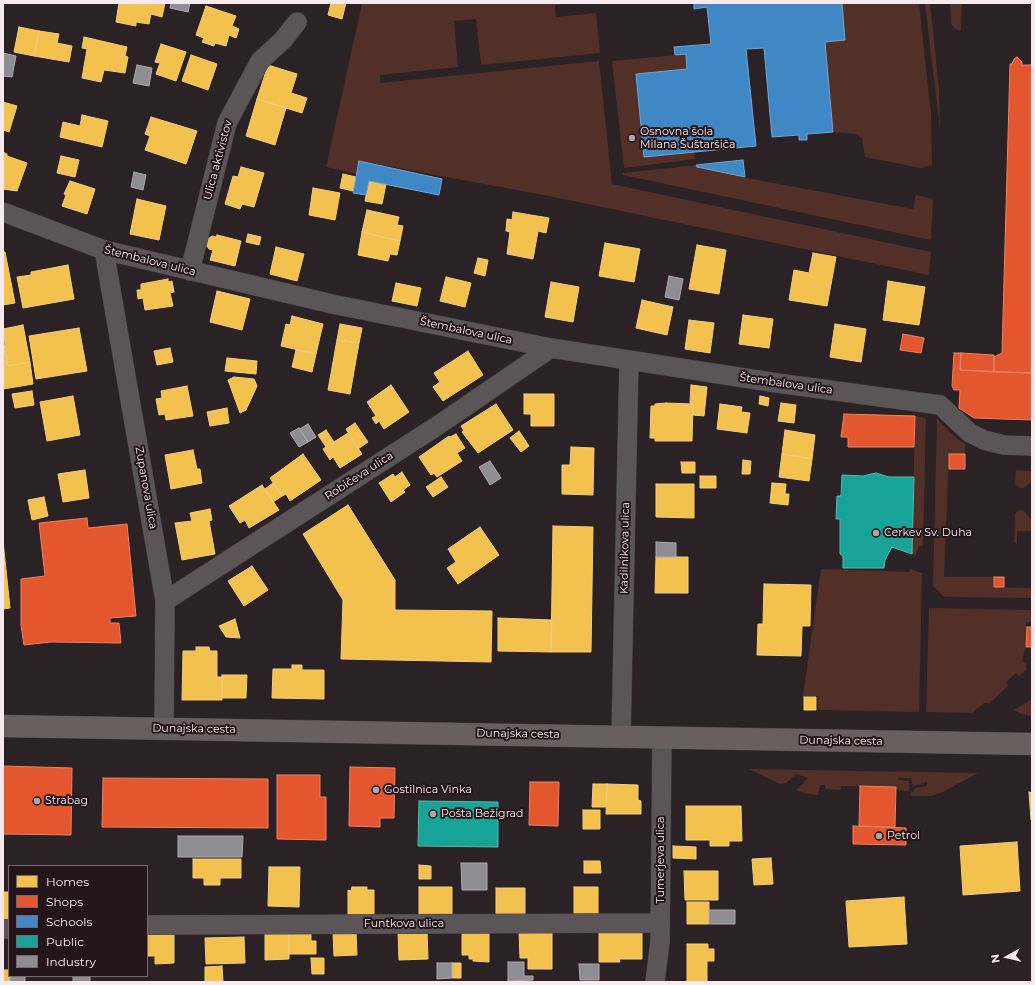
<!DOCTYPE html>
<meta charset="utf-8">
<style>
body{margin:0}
#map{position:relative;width:1035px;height:985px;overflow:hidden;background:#2a2225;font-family:Montserrat,sans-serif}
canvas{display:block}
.frame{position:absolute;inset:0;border:4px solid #f6eaee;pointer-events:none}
.legend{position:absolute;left:8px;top:865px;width:140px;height:112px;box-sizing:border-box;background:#24151a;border:1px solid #786a6f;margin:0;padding:5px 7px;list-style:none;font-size:12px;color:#f6eaee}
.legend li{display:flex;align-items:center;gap:8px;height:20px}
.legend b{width:20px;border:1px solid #786a6f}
.north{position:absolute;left:987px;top:937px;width:40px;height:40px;-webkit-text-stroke:3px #24151a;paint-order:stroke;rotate:262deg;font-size:11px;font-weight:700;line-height:16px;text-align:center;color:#f6eaee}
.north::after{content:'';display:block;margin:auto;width:14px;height:18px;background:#f6eaee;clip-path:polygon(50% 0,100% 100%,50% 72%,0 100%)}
</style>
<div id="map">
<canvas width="1035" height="985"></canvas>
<div class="frame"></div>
<ul class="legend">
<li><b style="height:11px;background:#f2c14e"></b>Homes</li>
<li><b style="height:11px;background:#e4572e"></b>Shops</li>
<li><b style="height:11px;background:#3f88c5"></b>Schools</li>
<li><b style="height:11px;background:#17a398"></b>Public</li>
<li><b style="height:11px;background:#8d8d92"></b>Industry</li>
</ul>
<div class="north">N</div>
</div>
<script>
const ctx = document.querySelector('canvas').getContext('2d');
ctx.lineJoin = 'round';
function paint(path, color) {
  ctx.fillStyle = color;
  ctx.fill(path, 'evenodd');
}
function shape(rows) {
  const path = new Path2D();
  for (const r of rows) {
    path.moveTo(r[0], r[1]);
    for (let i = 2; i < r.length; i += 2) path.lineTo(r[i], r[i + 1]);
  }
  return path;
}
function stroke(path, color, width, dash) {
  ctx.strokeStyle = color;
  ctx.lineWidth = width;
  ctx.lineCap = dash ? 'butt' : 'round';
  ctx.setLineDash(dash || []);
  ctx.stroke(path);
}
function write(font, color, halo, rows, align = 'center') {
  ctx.font = font + ' Montserrat,sans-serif';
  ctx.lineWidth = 4;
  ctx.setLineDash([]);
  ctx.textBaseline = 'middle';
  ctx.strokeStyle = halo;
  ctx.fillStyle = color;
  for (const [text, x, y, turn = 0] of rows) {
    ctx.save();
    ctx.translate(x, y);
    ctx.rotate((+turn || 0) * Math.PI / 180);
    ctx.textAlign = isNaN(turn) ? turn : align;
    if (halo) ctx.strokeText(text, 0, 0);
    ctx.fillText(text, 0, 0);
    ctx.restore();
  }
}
paint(shape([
 [362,3,570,3,555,5,556,17,596,13,600,53,481,65,476,19,454,21,458,67,380,75,380,83,599,61,612,184,931,252,929,275,549,196,360,161,357,174,326,167],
 [842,3,919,3,931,114,932,165,921,168,865,157,862,138,856,134,833,132,825,42,845,40],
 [925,3,930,3,939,89,940,129],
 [950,3,962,3,961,31,955,29,951,24],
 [686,54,687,69,636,74,644,156,694,152,695,159,624,168,612,61],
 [696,165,697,167,747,178,913,209,916,195,933,199,931,240,623,175,623,173],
 [915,416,926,418,923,546,919,546,915,556,912,554],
 [937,419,956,438,965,444,965,454,949,455,944,577,994,577,994,587,1032,588,1032,598,944,597,933,586],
 [1016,470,1032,471,1032,481,1024,488,1020,488,1015,484],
 [1023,510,1032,521,1032,531,1017,531,1017,545,1014,542,1015,514,1017,511],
 [821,569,909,572,910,569,922,573,919,712,818,710,818,696,803,696],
 [929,608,1032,610,1032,622,1026,622,1026,645,1022,661,1026,664,1026,670,1019,676,1016,673,1006,682,1008,686,990,703,984,703,972,713,926,712],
 [1032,699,1032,716,1021,714,1014,710],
 [749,769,978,773,943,792,931,796,911,796,911,792,914,792,915,788,927,786,927,782,914,786,912,784,912,778,898,778,898,780,909,781,909,791,896,790,896,787,841,786,841,790,825,789,825,785,820,785,818,795,808,794,796,790,808,778,796,774,786,783,780,784]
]), '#522f27');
const homes = shape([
 [119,3,165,3,162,17,151,14,149,24,136,22,136,26,116,22,119,3],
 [331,3,346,3,342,19,328,15,331,3],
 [206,6,236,16,232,26,239,29,236,38,229,35,226,46,215,43,214,46,202,42,204,38,196,35,206,6],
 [19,27,39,31,34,56,14,52,19,27],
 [39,31,59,34,57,43,72,46,69,62,34,56,39,31],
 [84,37,127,47,125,56,128,57,125,73,104,70,101,82,82,78,87,49,82,48,84,37],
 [161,44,186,52,176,81,156,74,160,63,155,62,161,44],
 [191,55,217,64,208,90,182,81,191,55],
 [268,65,297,74,291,93,307,98,302,113,257,99,268,65],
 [257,99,286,108,275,145,246,136,257,99],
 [3,102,17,106,9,132,3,130,3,102],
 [82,115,108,121,102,147,60,137,63,122,80,126,82,115],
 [151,117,197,131,186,164,145,150,150,136,145,134,151,117],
 [3,152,7,154,7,156,27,163,17,191,3,189,3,152],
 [61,156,79,160,75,177,57,173,61,156],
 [241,167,264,173,254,207,242,204,240,209,225,204,233,176,238,177,241,167],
 [343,174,356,177,353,191,340,188,343,174],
 [70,181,95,189,87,214,62,206,66,195,64,194,70,181],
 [369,181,386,184,382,204,365,201,369,181],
 [313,188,340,193,335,220,309,215,313,188],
 [137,199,166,206,159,240,130,234,137,199],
 [367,210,399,217,397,225,403,226,400,241,362,232,367,210],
 [513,212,549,218,546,233,538,231,533,259,507,254,510,232,506,231,507,219,512,220,513,212],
 [362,232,400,241,397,255,390,254,388,261,358,255,362,232],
 [248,234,261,237,259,245,246,242,248,234],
 [217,235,241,241,235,266,210,260,213,250,209,249,206,245,208,239,212,236,216,237,217,235],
 [605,243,640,249,634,282,599,276,605,243],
 [697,245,726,250,719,294,689,289,697,245],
 [276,247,304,254,297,281,270,274,276,247],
 [3,252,5,252,15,303,3,305,3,252],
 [813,253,836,257,827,306,789,300,794,270,809,273,813,253],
 [478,258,488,260,485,276,474,273,478,258],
 [68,265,74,299,23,308,17,277,31,275,31,272,68,265],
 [446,277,471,283,465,307,440,301,446,277],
 [168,279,168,282,172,281,174,292,170,293,173,306,145,310,143,298,138,299,137,290,141,290,141,284,168,279],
 [888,281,925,287,919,325,883,320,888,281],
 [551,282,579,287,573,322,545,317,551,282],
 [396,283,421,288,417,306,392,301,396,283],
 [217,291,250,299,242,330,210,322,217,291],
 [642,300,673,307,667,335,636,328,642,300],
 [743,315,773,319,769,348,739,344,743,315],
 [292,316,323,324,316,354,281,346,286,324,290,325,292,316],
 [689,320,714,323,710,353,685,349,689,320],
 [340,324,362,328,359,343,337,340,340,324],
 [835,324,866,329,861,362,830,357,835,324],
 [23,325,30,362,8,366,3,329,23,325],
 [79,328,87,371,36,379,29,336,79,328],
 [3,338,8,366,30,362,33,384,3,389,3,338],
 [337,340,359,343,350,394,328,390,337,340],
 [170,348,173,362,157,365,154,351,170,348],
 [296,350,316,354,312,372,292,367,296,350],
 [468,351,483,375,443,401,433,387,440,382,434,373,468,351],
 [227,358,257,361,256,374,225,371,227,358],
 [234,377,254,379,257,386,246,410,240,413,228,380,234,377],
 [391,385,409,412,384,429,379,421,376,424,372,418,376,416,367,402,391,385],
 [691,385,707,387,704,416,693,415,693,404,690,403,691,385],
 [187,386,193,416,166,420,165,414,159,415,156,399,162,398,161,391,187,386],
 [32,391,34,405,15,408,12,394,32,391],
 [524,394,554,394,554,426,531,426,531,414,524,414,524,394],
 [73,396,80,435,47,441,40,402,73,396],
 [760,396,769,398,768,406,759,404,760,396],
 [666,403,693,404,692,441,655,441,655,438,650,438,651,406,655,406,655,404,666,403],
 [781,403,796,405,794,423,778,421,781,403],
 [496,404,513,430,478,453,462,432,464,431,461,426,496,404],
 [720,404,742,407,741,412,750,413,747,433,717,429,720,404],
 [227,408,229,423,210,426,207,412,227,408],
 [355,423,368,442,358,449,346,429,355,423],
 [326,430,334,442,348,433,362,454,340,468,333,457,330,460,323,449,326,447,318,435,326,430],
 [785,430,815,435,812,459,782,454,785,430],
 [519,431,529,446,521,452,510,438,519,431],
 [456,434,465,448,457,453,462,461,437,477,434,473,431,475,419,457,449,436,450,437,456,434],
 [571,447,594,448,593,495,562,494,562,465,570,465,571,447],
 [193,450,197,469,200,469,202,483,171,489,165,455,193,450],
 [303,454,321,480,290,501,286,494,282,496,270,478,303,454],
 [782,454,812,459,809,481,779,477,782,454],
 [743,460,751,461,750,474,742,474,743,460],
 [681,462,695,462,695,473,682,473,681,462],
 [85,470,89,498,63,502,58,474,85,470],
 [402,472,410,485,403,490,405,492,391,502,379,483,393,474,395,477,402,472],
 [700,476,716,476,716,488,700,488,700,476],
 [441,477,448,487,433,497,426,487,441,477],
 [273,483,282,496,273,502,265,489,273,483],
 [772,483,786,484,785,494,789,494,788,505,770,503,772,483],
 [656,484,694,484,694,518,656,517,656,484],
 [262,485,279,510,249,528,245,520,240,523,229,506,262,485],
 [44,497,48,516,32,520,28,500,44,497],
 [348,505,395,580,395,610,492,611,491,662,341,659,343,600,303,534,348,505],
 [210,509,212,520,209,521,215,554,182,560,175,523,192,521,190,513,210,509],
 [553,526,593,527,591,652,551,652,553,526],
 [480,527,499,555,458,584,447,568,456,562,448,549,480,527],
 [3,541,10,608,3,609,3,541],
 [656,557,688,557,688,593,655,593,656,557],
 [252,566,268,590,244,606,228,581,252,566],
 [764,584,811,585,810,626,802,626,801,656,757,655,758,624,763,624,764,584],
 [498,618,552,620,551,652,498,651,498,618],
 [235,619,240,638,226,637,219,626,235,619],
 [196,647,209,647,210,651,217,651,217,677,222,677,222,700,182,700,183,651,196,651,196,647],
 [292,665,302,665,302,670,324,670,324,699,272,698,273,669,292,669,292,665],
 [222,675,247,675,246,698,222,698,222,675],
 [804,697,816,697,816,710,804,710,804,697],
 [593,784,607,784,606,807,592,807,593,784],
 [607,784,638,785,638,800,641,801,641,814,606,814,607,784],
 [1029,792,1032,793,1032,820,1031,820,1029,792],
 [686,806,741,806,742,841,729,841,729,846,710,846,710,840,686,840,686,806],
 [583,810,600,810,600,829,583,829,583,810],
 [1017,842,1020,891,963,895,960,846,1017,842],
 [673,846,696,847,696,859,673,858,673,846],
 [771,858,773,884,754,885,752,859,771,858],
 [193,859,241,859,241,878,220,878,220,885,204,885,204,878,193,878,193,859],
 [584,861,600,861,601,873,584,873,584,861],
 [419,865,431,866,431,879,419,879,419,865],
 [269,867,300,867,299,907,268,906,269,867],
 [684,871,718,871,718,900,685,900,684,871],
 [352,887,367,887,367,890,374,890,374,914,348,915,348,890,351,891,352,887],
 [419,887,452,887,452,914,419,915,419,887],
 [574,887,598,887,598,914,574,914,574,887],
 [496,888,525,888,525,915,496,915,496,888],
 [3,892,8,892,8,919,3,919,3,892],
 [904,897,907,944,849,947,846,901,904,897],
 [687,902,709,902,709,924,687,924,687,902],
 [462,929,489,932,489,962,473,961,473,959,469,959,469,955,462,955,462,929],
 [427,931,428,959,399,960,398,932,427,931],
 [265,932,289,932,289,959,265,960,265,932],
 [289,932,311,932,311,941,316,941,316,954,289,954,289,932],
 [333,932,356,932,357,955,334,956,333,932],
 [519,932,552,932,552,969,528,969,528,958,520,958,519,932],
 [599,932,642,932,642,959,619,959,620,962,599,962,599,932],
 [147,933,174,933,174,963,155,964,155,956,148,956,147,933],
 [244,937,245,963,206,964,205,938,244,937],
 [687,944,708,944,708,949,714,949,714,961,707,961,707,982,687,982,687,944],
 [311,958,324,958,324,974,312,974,311,958],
 [452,963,461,963,461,978,452,978,452,963],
 [222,966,223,981,205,982,205,967,222,966],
 [3,970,9,970,10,982,3,982,3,970]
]);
paint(homes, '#f2c14e');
stroke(homes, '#f3cd7e', 1);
const shops = shape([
 [1017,57,1022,62,1022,65,1032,65,1032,373,994,372,994,357,1002,353,1010,64,1012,64,1014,59,1017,57],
 [903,334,924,338,921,353,900,350,903,334],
 [954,353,961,353,960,370,1032,373,1032,420,974,418,959,408,960,390,954,390,952,386,954,353],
 [961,353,994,355,994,372,960,370,961,353],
 [844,414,915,416,914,447,848,447,848,437,841,437,844,414],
 [949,454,965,454,965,469,949,469,949,454],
 [87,518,88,528,127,524,136,616,110,618,110,623,119,623,121,643,51,642,24,645,21,625,21,579,45,576,39,523,87,518],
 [994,577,1004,577,1004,587,994,587,994,577],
 [1027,627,1032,627,1032,647,1026,647,1027,627],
 [3,766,72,768,71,835,3,834,3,766],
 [350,767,395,768,394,818,380,818,380,827,349,826,350,767],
 [277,775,320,775,320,797,326,797,326,840,277,839,277,775],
 [103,778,268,779,268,828,102,827,103,778],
 [530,782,559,782,558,826,529,825,530,782],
 [860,786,896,787,895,827,859,826,860,786],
 [853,826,906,828,906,845,853,844,853,826]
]);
paint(shops, '#e4572e');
stroke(shops, '#e98368', 1);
const schools = shape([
 [694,3,842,3,845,40,825,42,833,132,807,134,807,140,799,140,799,135,772,137,764,48,746,49,756,146,644,157,636,74,687,69,686,54,675,55,674,47,711,44,707,7,694,9,694,3],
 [743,160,745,177,697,167,696,165,743,160],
 [359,161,442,179,439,195,369,181,366,195,353,193,359,161]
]);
paint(schools, '#3f88c5');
stroke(schools, '#76a5d1', 1);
const public = shape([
 [876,473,889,477,914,477,912,554,892,547,885,560,884,568,843,568,843,556,840,554,840,519,836,519,837,496,841,496,842,475,863,476,876,473],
 [419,801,498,802,498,847,418,846,419,801]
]);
paint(public, '#17a398');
stroke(public, '#5ab8b2', 1);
const industry = shape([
 [171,3,190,3,188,12,170,8,171,3],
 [3,53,16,56,12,77,3,76,3,53],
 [137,65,152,68,149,86,133,83,137,65],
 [134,172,146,175,143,190,131,187,134,172],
 [669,276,683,279,679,300,665,297,669,276],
 [308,424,316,437,308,442,300,429,308,424],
 [299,428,308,442,299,447,290,433,299,428],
 [490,461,501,478,490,485,479,467,490,461],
 [656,542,676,543,676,557,656,557,656,542],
 [178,836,243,836,242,857,178,857,178,836],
 [461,863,487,863,487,890,462,890,461,863],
 [709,910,735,910,735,924,709,924,709,910],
 [508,962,524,962,524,976,533,976,533,980,508,981,508,962],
 [437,963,452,963,452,978,437,979,437,963],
 [579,964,599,964,599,980,580,980,579,964],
 [10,976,25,976,25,982,10,982,10,976],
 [73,976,90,976,90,982,73,982,73,976]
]);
paint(industry, '#8d8d92');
stroke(industry, '#aca9ae', 1);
const street = shape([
 [3,212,104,250,332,304,551,348,777,383,940,405,970,433,984,440,1004,445,1032,446],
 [104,250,165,601,164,729],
 [190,271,227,123,260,61,283,40,297,22],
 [165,601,437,426,551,348],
 [621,736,629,360],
 [147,925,660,923],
 [3,929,9,929],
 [655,982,660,942,662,737]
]);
const primary = shape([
 [3,726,1032,744]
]);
stroke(street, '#484043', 20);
stroke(primary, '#484043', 23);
stroke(street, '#5c5557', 19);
stroke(primary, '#695e60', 22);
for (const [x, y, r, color] of [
 [632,138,4,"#afa4a8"],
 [876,533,4,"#afa4a8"],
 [376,790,4,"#afa4a8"],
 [37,801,4,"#afa4a8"],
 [433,814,4,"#afa4a8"],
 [879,836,4,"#afa4a8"]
]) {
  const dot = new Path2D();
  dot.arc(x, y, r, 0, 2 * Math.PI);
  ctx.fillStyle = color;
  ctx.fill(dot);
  stroke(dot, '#24151a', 1.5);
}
write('11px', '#f6eaee', '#24151a', [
 ["Osnovna šola",640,132],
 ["Milana Šuštaršiča",640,145],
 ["Cerkev Sv. Duha",884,533],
 ["Gostilnica Vinka",384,790],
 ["Strabag",45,801],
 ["Pošta Bežigrad",441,814],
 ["Petrol",887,836]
], 'left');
write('11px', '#f6eaee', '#24151a', [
 ["Ulica aktivistov",218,160,-75],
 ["Štembalova ulica",150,261,14],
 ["Štembalova ulica",466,331,12],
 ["Štembalova ulica",786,384,8],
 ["Robičeva ulica",359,476,-33],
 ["Zupanova ulica",146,488,80],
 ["Kadilnikova ulica",625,548,-89],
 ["Dunajska cesta",194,729,1],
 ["Dunajska cesta",518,734,1],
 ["Dunajska cesta",841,741,1],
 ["Turnerjeva ulica",661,860,-90],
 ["Funtkova ulica",404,924]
]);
</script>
